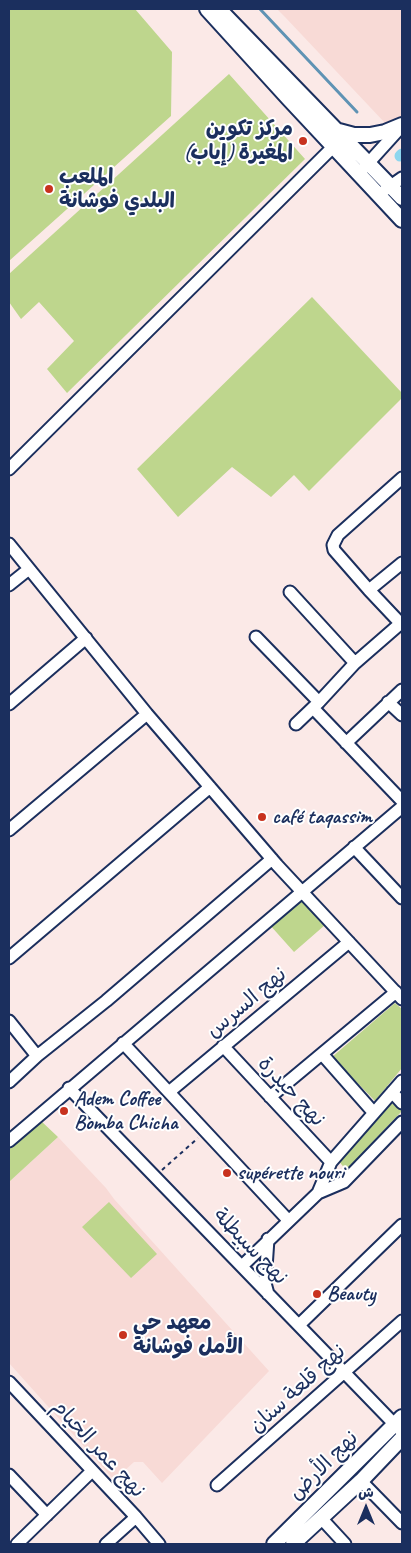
<!DOCTYPE html>
<meta charset="utf-8">
<style>
body{margin:0}
#map{position:relative;width:411px;height:1553px;overflow:hidden;background:#fbe9e7;font-family:Caveat,"Playpen Sans Arabic",sans-serif}
canvas{display:block}
.frame{position:absolute;inset:0;border:10px solid #1b2f5e;pointer-events:none}
.north{position:absolute;left:341px;top:1483px;width:50px;height:50px;-webkit-text-stroke:4px #fff;paint-order:stroke;rotate:0deg;font-size:14px;font-weight:700;line-height:20px;text-align:center;color:#1b2f5e}
.north::after{content:'';display:block;margin:auto;width:18px;height:22px;background:#1b2f5e;clip-path:polygon(50% 0,100% 100%,50% 72%,0 100%)}
</style>
<div id="map">
<canvas width="411" height="1553"></canvas>
<div class="frame"></div>
<div class="north">ش</div>
</div>
<script>
const ctx = document.querySelector('canvas').getContext('2d');
ctx.lineJoin = 'round';
function paint(path, color) {
  ctx.fillStyle = color;
  ctx.fill(path, 'evenodd');
}
function shape(rows) {
  const path = new Path2D();
  for (const r of rows) {
    path.moveTo(r[0], r[1]);
    for (let i = 2; i < r.length; i += 2) path.lineTo(r[i], r[i + 1]);
  }
  return path;
}
function stroke(path, color, width, dash) {
  ctx.strokeStyle = color;
  ctx.lineWidth = width;
  ctx.lineCap = dash ? 'butt' : 'round';
  ctx.setLineDash(dash || []);
  ctx.stroke(path);
}
function write(font, color, halo, rows, align = 'center') {
  ctx.font = font + ' Caveat,"Playpen Sans Arabic",sans-serif';
  ctx.lineWidth = 4;
  ctx.setLineDash([]);
  ctx.textBaseline = 'middle';
  ctx.strokeStyle = halo;
  ctx.fillStyle = color;
  for (const [text, x, y, turn = 0] of rows) {
    ctx.save();
    ctx.translate(x, y);
    ctx.rotate((+turn || 0) * Math.PI / 180);
    ctx.textAlign = isNaN(turn) ? turn : align;
    if (halo) ctx.strokeText(text, 0, 0);
    ctx.fillText(text, 0, 0);
    ctx.restore();
  }
}
paint(shape([
 [277,9,402,9,402,141,285,17],
 [58,1137,106,1188,114,1199,269,1371,162,1483,143,1462,134,1462,114,1480,9,1363,9,1182]
]), '#f8dad6');
paint(shape([
 [9,9,135,9,172,52,171,116,9,261],
 [229,74,305,159,67,393,47,369,74,341,39,302,21,319,9,302,9,274],
 [312,297,402,393,402,398,309,491,294,475,271,497,232,467,178,517,137,469],
 [300,897,325,925,294,952,269,924],
 [395,1003,402,1009,402,1068,375,1101,332,1057],
 [389,1101,402,1111,346,1170,337,1159],
 [40,1120,58,1137,9,1182,9,1148],
 [109,1202,157,1254,131,1278,82,1227]
]), '#bed68d');
stroke(shape([
 [260,9,357,112]
]), '#5f93b4', 3);
stroke(shape([
 [400,156,402,154]
]), '#8dd6ee', 11);
const minor = shape([
 [363,169,401,127],
 [385,190,402,178],
 [9,469,333,147],
 [402,478,338,535,333,545,334,550,369,590,402,625],
 [9,544,147,714,277,865,402,999],
 [9,585,29,569],
 [369,590,402,563],
 [290,592,355,663],
 [256,637,319,702],
 [388,702,402,715],
 [9,704,86,638],
 [313,708,402,801],
 [296,724,319,702,355,663,401,623],
 [346,743,402,690],
 [9,830,147,714],
 [354,847,402,898],
 [9,958,210,787],
 [9,1021,37,1056],
 [123,1043,288,1220],
 [223,1046,331,1162],
 [322,1054,374,1113],
 [9,1082,37,1056,106,1001,272,859],
 [69,1088,402,1432],
 [169,1092,349,942],
 [392,1092,402,1103],
 [270,1097,396,992],
 [9,1141,402,807],
 [318,1193,331,1162,402,1081],
 [242,1266,318,1193,344,1182,402,1122],
 [268,1294,265,1283,268,1239],
 [299,1325,402,1225],
 [9,1382,136,1517,159,1544],
 [9,1475,47,1515],
 [361,1481,402,1523],
 [217,1485,402,1321],
 [321,1518,345,1544],
 [17,1544,92,1471],
 [106,1544,136,1517]
]);
const tertiary = shape([
 [207,9,288,98,402,220],
 [219,9,402,198],
 [339,131,354,135,370,135,385,132,402,125],
 [274,1544,402,1417],
 [293,1544,361,1481,402,1438]
]);
stroke(minor, '#1b2f5e', 15);
stroke(tertiary, '#1b2f5e', 18);
stroke(shape([
 [162,1170,198,1138]
]), '#1b2f5e', 2, [4, 4]);
stroke(minor, '#fff', 11);
stroke(tertiary, '#fff', 14);
for (const [x, y, r, color] of [
 [303,141,5,"#c8321e"],
 [49,189,5,"#c8321e"],
 [262,817,5,"#c8321e"],
 [64,1111,5,"#c8321e"],
 [227,1173,5,"#c8321e"],
 [317,1294,5,"#c8321e"],
 [123,1335,5,"#c8321e"]
]) {
  const dot = new Path2D();
  dot.arc(x, y, r, 0, 2 * Math.PI);
  ctx.fillStyle = color;
  ctx.fill(dot);
  stroke(dot, '#fff', 2);
}
write('bold 21px', '#1b2f5e', '#fff', [
 ["مركز تكوين",293,129,"right"],
 ["المغيرة (إياب)",293,153,"right"],
 ["الملعب",59,177],
 ["البلدي فوشانة",59,201],
 ["café taqassim",272,817],
 ["Adem Coffee",74,1099],
 ["Bomba Chicha",74,1123],
 ["supérette nouri",237,1173],
 ["Beauty",327,1294],
 ["معهد حي",133,1323],
 ["الأمل فوشانة",133,1347]
], 'left');
write('21px', '#1b2f5e', '#fff', [
 ["نهج السرس",247,1003,-40],
 ["نهج حيدرة",291,1092,47],
 ["نهج سبيطلة",250,1247,46],
 ["نهج قلعة سنان",298,1389,-42],
 ["نهج عمر الخيام",98,1449,47],
 ["نهج الأرض",324,1466,-45]
]);
</script>
